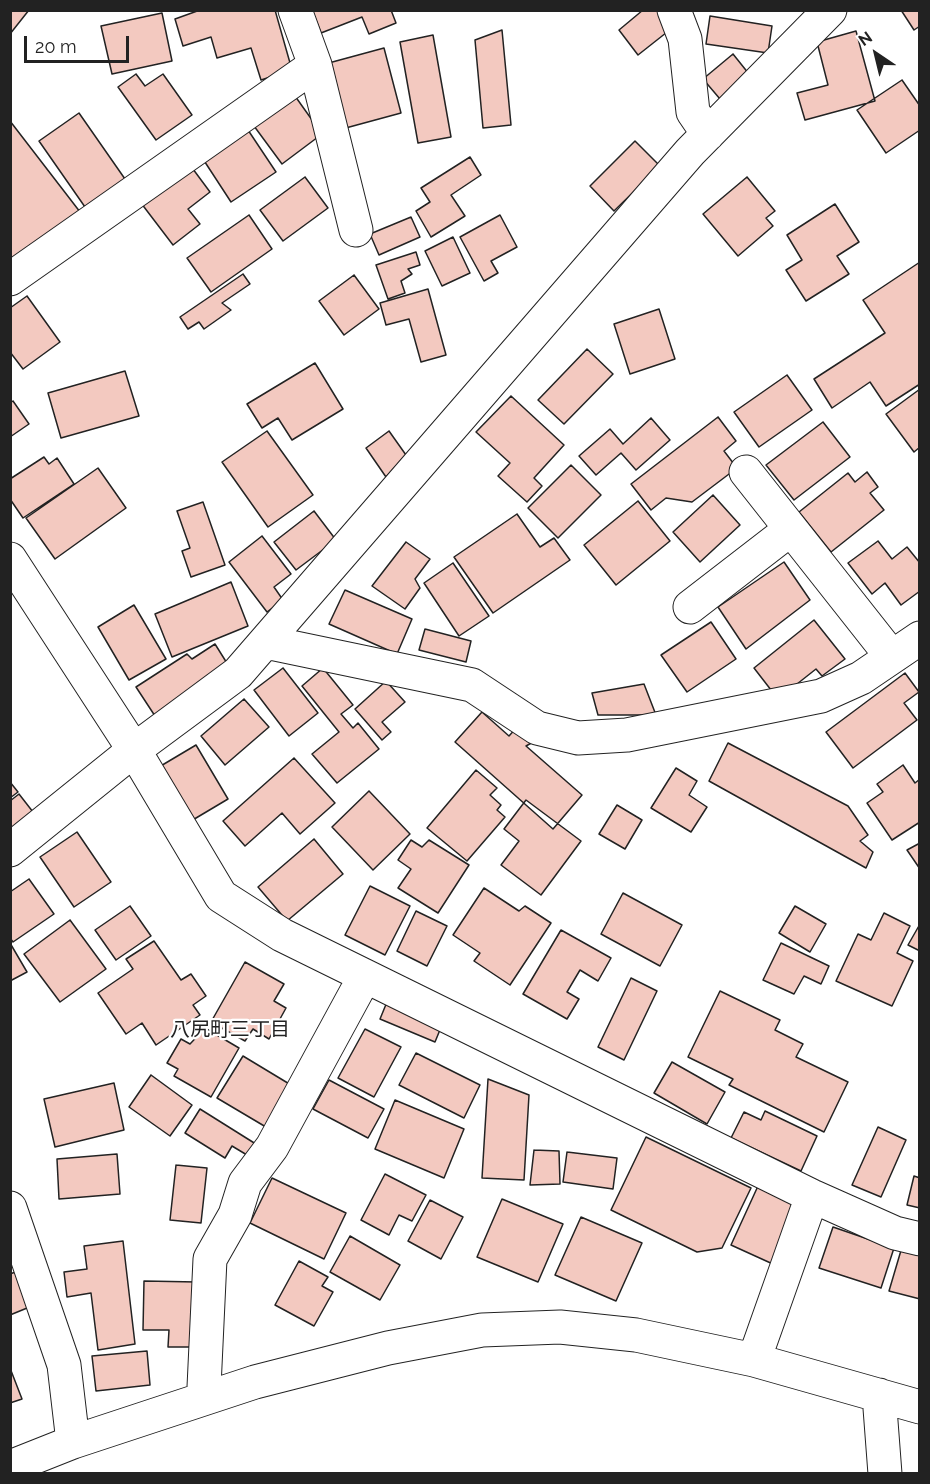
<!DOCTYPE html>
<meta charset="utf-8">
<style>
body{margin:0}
#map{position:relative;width:930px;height:1484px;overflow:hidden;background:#fff;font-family:Raleway,sans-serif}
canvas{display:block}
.frame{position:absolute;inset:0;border:12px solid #222;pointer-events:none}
.north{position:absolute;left:846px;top:24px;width:60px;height:60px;-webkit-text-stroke:4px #fff;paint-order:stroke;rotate:325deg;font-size:16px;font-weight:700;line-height:24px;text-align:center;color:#222}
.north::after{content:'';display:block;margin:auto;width:21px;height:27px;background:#222;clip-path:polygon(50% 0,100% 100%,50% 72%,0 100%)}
.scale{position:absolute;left:24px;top:36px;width:105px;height:27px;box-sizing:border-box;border:3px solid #222;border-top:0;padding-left:8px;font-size:18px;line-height:21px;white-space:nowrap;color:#222;-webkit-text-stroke:4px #fff;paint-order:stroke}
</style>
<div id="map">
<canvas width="930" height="1484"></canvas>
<div class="frame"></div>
<div class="north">N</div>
<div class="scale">20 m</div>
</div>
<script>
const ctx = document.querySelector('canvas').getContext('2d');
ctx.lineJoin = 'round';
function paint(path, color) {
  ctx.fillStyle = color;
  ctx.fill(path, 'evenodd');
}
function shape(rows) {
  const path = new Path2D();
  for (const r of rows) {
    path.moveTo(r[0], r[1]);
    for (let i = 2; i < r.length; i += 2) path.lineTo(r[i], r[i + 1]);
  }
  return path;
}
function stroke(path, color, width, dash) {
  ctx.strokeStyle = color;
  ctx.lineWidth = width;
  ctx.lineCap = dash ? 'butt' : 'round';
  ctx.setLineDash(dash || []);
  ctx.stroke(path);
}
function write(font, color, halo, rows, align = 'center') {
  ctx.font = font + ' Raleway,"Noto Sans JP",sans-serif';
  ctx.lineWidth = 4.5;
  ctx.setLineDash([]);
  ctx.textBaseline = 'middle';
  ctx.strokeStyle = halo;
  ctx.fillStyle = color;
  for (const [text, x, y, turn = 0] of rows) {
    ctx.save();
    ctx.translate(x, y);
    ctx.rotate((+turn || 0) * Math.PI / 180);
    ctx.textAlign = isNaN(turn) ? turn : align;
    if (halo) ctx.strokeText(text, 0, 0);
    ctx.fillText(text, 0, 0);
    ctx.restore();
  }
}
const building = shape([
 [10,10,29,10,10,34,10,10],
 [275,10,292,70,261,80,251,48,217,58,211,37,183,46,175,19,200,10,275,10],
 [312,10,391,10,396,23,369,34,362,17,321,33,312,10],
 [643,10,664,10,676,25,638,55,619,30,643,10],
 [901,10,920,10,920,26,914,30,901,10],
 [162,13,172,61,112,74,101,26,162,13],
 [710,16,772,26,768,53,706,44,710,16],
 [502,30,511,125,483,128,475,40,502,30],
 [856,31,875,101,805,120,797,93,828,85,817,42,856,31],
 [433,35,451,137,418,143,400,42,433,35],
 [384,48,401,113,342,129,325,64,384,48],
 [733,54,749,74,720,99,703,79,733,54],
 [136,74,145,86,163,74,192,115,156,140,118,87,136,74],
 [902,80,920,106,920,130,886,153,857,110,902,80],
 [295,96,322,134,282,164,254,126,295,96],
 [79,113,125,179,85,207,39,141,79,113],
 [10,121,87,221,10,273,10,121],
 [246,127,276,172,231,202,201,156,246,127],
 [635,141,660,166,614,211,590,186,635,141],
 [470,157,481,175,451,195,465,216,431,237,416,211,430,202,421,188,470,157],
 [190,165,210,192,188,209,200,224,173,245,141,203,190,165],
 [305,177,328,208,283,241,260,210,305,177],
 [747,177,775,211,766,218,773,226,738,256,703,214,747,177],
 [835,204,859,242,837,256,849,274,806,301,786,270,802,260,787,235,835,204],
 [249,215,272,249,211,292,187,258,249,215],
 [500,215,517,247,491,261,498,273,484,281,460,237,500,215],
 [411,217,420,237,379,255,370,234,411,217],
 [453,237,470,273,442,286,425,251,453,237],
 [416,252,420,265,408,269,412,274,401,281,405,293,388,299,376,265,416,252],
 [920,262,920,384,886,406,870,382,832,408,814,379,885,333,863,300,920,262],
 [243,274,250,284,222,303,231,310,204,329,199,322,188,329,180,317,243,274],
 [354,275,379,309,344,335,319,301,354,275],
 [428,289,446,355,421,362,409,319,386,325,380,303,428,289],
 [27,296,60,342,23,369,10,352,10,308,27,296],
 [659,309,675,359,630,374,614,324,659,309],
 [587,349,613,374,564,424,538,400,587,349],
 [315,363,343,409,292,440,278,418,262,428,247,404,315,363],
 [125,371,139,416,61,438,48,393,125,371],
 [787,375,812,410,759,447,734,412,787,375],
 [920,389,920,447,914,452,886,414,920,389],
 [511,396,564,445,534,478,542,486,527,502,498,476,510,463,476,432,511,396],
 [13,401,29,424,10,437,10,403,13,401],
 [718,417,736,441,724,451,737,468,692,502,666,498,651,510,631,484,718,417],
 [651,418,670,440,636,470,621,453,596,475,579,456,610,429,623,444,651,418],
 [823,422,850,457,794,500,766,465,823,422],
 [267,431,313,495,268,527,222,462,267,431],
 [389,431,406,455,386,477,366,448,389,431],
 [44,457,49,464,57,458,74,484,23,518,10,499,10,479,44,457],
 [571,465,601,495,558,538,528,508,571,465],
 [98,468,126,508,55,559,26,518,98,468],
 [867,472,878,487,870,493,884,510,831,552,799,512,848,473,855,482,867,472],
 [713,495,740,525,700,562,673,532,713,495],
 [638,501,670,541,616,585,584,545,638,501],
 [203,502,225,565,191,577,182,551,190,548,177,511,203,502],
 [314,511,336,540,296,570,274,542,314,511],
 [517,514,540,547,554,538,570,560,493,613,454,557,517,514],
 [262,536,291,574,274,587,283,600,267,612,229,562,262,536],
 [878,541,892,559,907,547,920,563,920,591,901,605,885,583,872,594,848,563,878,541],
 [406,542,430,559,415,579,420,588,405,609,372,586,406,542],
 [784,562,810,600,746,649,718,607,784,562],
 [453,563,489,616,459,636,424,583,453,563],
 [231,582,248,626,172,657,155,614,231,582],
 [345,590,412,619,397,654,329,624,345,590],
 [134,605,166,659,129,680,98,627,134,605],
 [814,620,845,659,822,676,816,669,778,699,754,668,814,620],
 [711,622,736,659,687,692,661,655,711,622],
 [425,629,471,641,466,662,419,650,425,629],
 [215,644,230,668,155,716,136,687,187,654,192,659,215,644],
 [283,668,318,713,289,736,254,690,283,668],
 [323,668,353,705,341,714,353,728,358,723,379,749,337,783,312,754,339,732,302,686,323,668],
 [905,673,919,692,904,703,917,720,853,768,826,732,905,673],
 [386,681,405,702,382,722,391,732,382,740,355,709,386,681],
 [644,684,656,715,598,715,592,693,644,684],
 [244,699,269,727,225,765,201,736,244,699],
 [482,712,509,736,518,726,535,741,526,746,582,795,553,829,455,742,482,712],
 [728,743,848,806,868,835,860,841,873,852,866,868,709,781,728,743],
 [196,745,228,799,191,821,159,767,196,745],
 [294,758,335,803,300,834,282,813,245,846,223,821,294,758],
 [903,765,915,783,920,779,920,822,892,840,867,803,883,792,877,784,903,765],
 [676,768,697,781,689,795,707,807,691,832,651,808,676,768],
 [476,770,497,788,490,795,501,805,497,810,505,817,467,861,427,828,476,770],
 [10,782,18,792,10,798,10,782],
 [369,791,410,834,373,870,332,827,369,791],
 [19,794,33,812,10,831,10,801,19,794],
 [526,800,581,841,541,895,501,865,519,841,504,829,526,800],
 [617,805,642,820,625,849,599,834,617,805],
 [77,832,111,882,74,907,40,857,77,832],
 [314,839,343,874,287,921,258,887,314,839],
 [411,840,422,847,429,840,469,865,438,913,398,888,411,869,398,860,411,840],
 [920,843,920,869,907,850,920,843],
 [29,879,54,914,13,942,10,938,10,892,29,879],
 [370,886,410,906,385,955,345,935,370,886],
 [484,888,519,911,525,906,551,923,510,985,474,961,480,953,453,935,484,888],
 [623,893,682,925,660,966,601,934,623,893],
 [130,906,151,936,116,960,95,930,130,906],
 [795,906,826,924,810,952,779,933,795,906],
 [416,911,447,926,427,966,397,951,416,911],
 [884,913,910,926,897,953,913,961,892,1006,836,981,858,934,871,940,884,913],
 [70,920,106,969,60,1002,24,954,70,920],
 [920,924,920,951,908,945,920,924],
 [561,930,611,958,598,981,580,970,567,992,579,999,567,1019,523,994,561,930],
 [154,941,181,980,191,974,206,996,193,1005,200,1015,156,1045,142,1023,126,1034,98,993,133,969,126,959,154,941],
 [10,943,27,972,10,981,10,943],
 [781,943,829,966,821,984,804,976,794,994,763,980,781,943],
 [245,962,284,984,274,1001,286,1008,269,1039,253,1029,245,1041,211,1022,245,962],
 [631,978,657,991,624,1060,598,1047,631,978],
 [720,991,780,1020,775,1030,803,1044,796,1057,848,1082,824,1132,729,1085,733,1079,688,1057,720,991],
 [389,997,444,1020,435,1042,380,1019,389,997],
 [205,1028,239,1048,211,1097,174,1076,178,1069,167,1063,181,1039,190,1044,205,1028],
 [365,1029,401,1047,374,1097,338,1078,365,1029],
 [416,1053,480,1085,464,1118,399,1085,416,1053],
 [243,1056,296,1088,271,1130,217,1098,243,1056],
 [672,1062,725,1092,707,1124,654,1093,672,1062],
 [151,1075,192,1105,170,1136,129,1107,151,1075],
 [488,1079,529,1095,524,1180,482,1178,488,1079],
 [329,1080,384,1109,368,1138,313,1109,329,1080],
 [114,1083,124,1130,55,1147,44,1099,114,1083],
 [395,1100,464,1129,444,1178,375,1149,395,1100],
 [200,1109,259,1146,252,1158,232,1146,225,1158,185,1133,200,1109],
 [765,1111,817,1136,801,1171,731,1138,744,1112,761,1120,765,1111],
 [878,1127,906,1140,881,1197,852,1185,878,1127],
 [646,1137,751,1188,722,1248,697,1252,611,1210,646,1137],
 [534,1150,559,1151,560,1184,530,1185,534,1150],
 [567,1152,617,1158,613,1189,563,1182,567,1152],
 [117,1154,120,1194,59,1199,57,1159,117,1154],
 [176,1165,207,1168,201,1223,170,1220,176,1165],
 [385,1174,426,1195,412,1221,399,1215,389,1235,361,1220,385,1174],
 [914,1176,920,1178,920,1208,907,1205,914,1176],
 [272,1178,346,1213,324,1259,250,1223,272,1178],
 [758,1186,802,1206,775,1265,731,1245,758,1186],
 [502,1199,563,1224,538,1282,477,1257,502,1199],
 [430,1200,463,1217,441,1259,408,1241,430,1200],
 [581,1217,642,1243,616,1301,555,1275,581,1217],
 [833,1227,894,1248,881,1288,819,1268,833,1227],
 [350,1236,400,1265,380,1300,330,1272,350,1236],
 [123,1241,135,1344,98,1350,91,1293,67,1297,64,1272,87,1269,84,1246,123,1241],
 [902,1247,920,1252,920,1299,889,1291,902,1247],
 [299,1261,328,1277,322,1286,333,1292,314,1326,275,1305,299,1261],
 [18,1271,32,1306,10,1315,10,1274,18,1271],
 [144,1281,197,1282,196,1347,168,1347,169,1330,143,1330,144,1281],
 [147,1351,150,1385,96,1391,92,1356,147,1351],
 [10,1368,22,1399,10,1403,10,1368]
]);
paint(building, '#f3c9c0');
stroke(building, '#222', 1.5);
const minor = shape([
 [295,10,315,65,356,230],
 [674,10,685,39,693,112,708,134],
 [10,279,315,65],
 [746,472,892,657],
 [10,559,134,750,221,896,282,935,812,1196,895,1233,920,1239],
 [690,607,791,529],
 [266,642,472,685,537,728,578,738,627,735,821,696,861,678,920,638],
 [10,850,134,750,238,673,690,152,830,10],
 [10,1208,64,1365,73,1442],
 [754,1360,812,1196],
 [204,1387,210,1259,235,1215,245,1183,272,1147,365,976],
 [879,1395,885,1474],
 [10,1467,73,1442,255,1382,388,1348,482,1330,560,1327,636,1335,754,1360,920,1407]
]);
stroke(minor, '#222', 35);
stroke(minor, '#fff', 33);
write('20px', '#222', '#fff', [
 ["八尻町三丁目",230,1030]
]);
</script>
